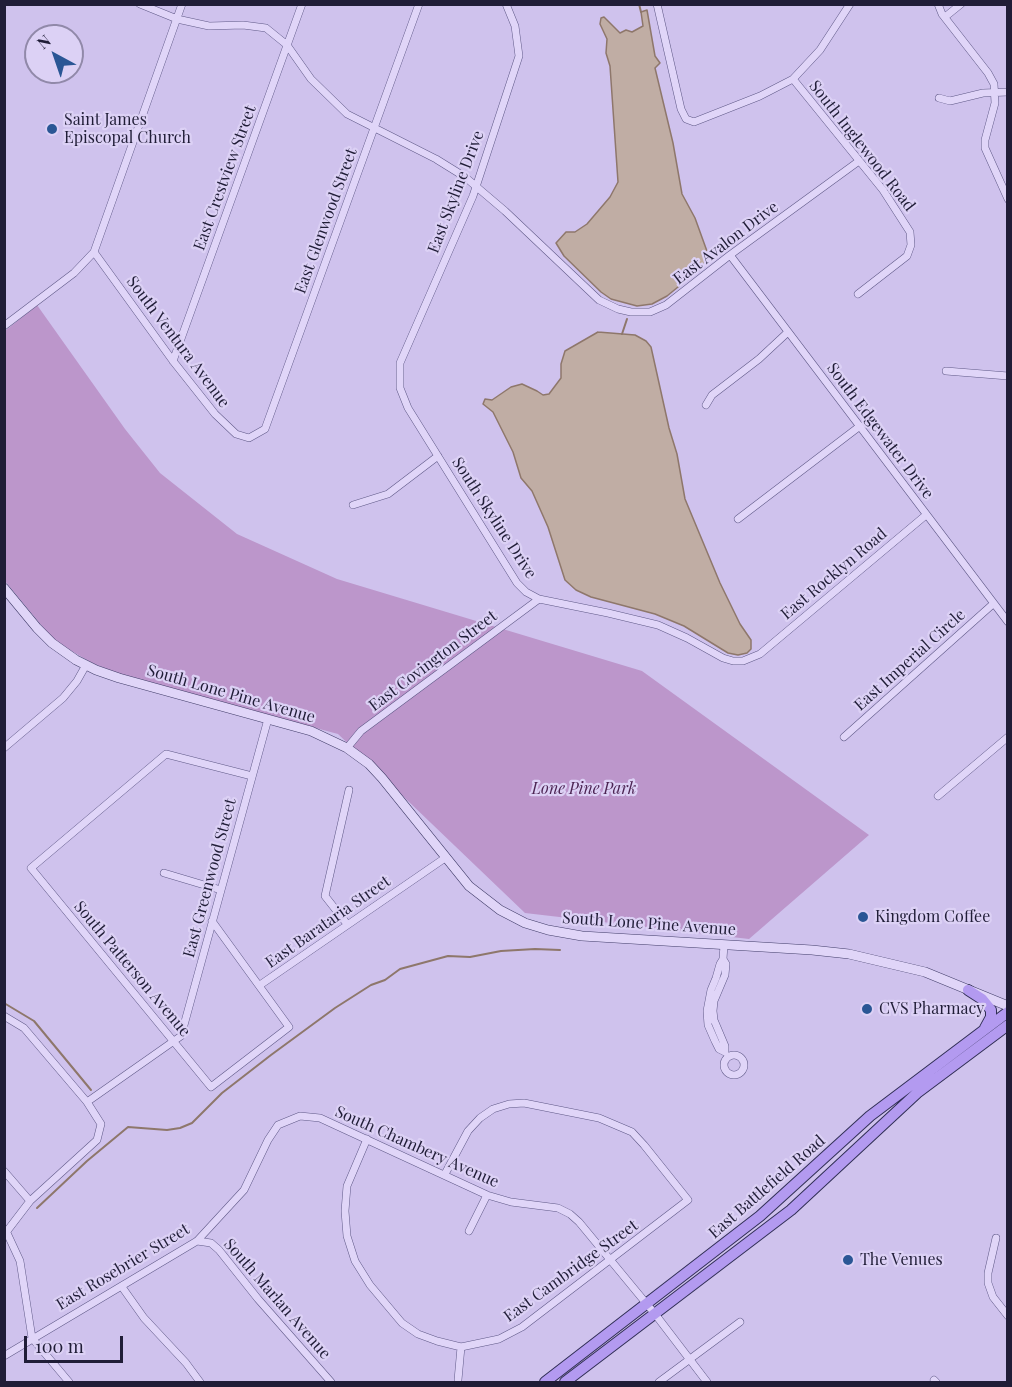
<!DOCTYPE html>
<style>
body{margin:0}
#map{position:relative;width:1012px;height:1387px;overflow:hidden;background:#cfc2ed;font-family:"Playfair Display",serif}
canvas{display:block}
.frame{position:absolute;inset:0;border:6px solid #201d37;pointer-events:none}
.north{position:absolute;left:24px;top:24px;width:60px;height:60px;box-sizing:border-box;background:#dcd1f5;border:2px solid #9189a9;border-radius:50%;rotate:320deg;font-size:16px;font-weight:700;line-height:24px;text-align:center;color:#201d37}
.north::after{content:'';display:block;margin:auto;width:21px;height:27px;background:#2a5695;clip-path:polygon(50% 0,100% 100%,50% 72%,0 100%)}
.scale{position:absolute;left:24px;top:1336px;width:99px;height:27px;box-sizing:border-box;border:3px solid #201d37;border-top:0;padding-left:8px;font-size:18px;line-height:21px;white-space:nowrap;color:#201d37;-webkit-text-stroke:4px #dcd1f5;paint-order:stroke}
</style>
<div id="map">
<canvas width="1012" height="1387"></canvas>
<div class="frame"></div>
<div class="north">N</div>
<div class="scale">100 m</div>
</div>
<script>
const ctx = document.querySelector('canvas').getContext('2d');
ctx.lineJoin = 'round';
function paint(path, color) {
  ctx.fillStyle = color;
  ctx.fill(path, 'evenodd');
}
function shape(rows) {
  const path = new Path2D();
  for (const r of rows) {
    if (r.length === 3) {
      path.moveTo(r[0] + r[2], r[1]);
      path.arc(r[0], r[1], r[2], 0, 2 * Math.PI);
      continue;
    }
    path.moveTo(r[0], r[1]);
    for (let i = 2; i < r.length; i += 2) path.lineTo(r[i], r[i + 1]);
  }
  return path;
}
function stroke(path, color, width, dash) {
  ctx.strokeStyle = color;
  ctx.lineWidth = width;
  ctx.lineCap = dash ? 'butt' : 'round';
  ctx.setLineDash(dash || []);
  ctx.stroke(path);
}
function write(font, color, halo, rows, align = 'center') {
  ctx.font = font + ' "Playfair Display",serif';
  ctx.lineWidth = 4.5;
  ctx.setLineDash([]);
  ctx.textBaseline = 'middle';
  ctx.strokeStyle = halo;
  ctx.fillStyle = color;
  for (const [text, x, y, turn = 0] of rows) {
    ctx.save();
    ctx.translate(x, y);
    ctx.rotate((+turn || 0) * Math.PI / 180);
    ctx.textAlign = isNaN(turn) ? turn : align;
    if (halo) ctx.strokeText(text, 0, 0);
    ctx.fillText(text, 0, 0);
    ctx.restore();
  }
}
paint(shape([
 [37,305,125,429,160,473,237,534,337,579,642,671,869,835,749,939,525,913,338,734,123,676,92,663,70,650,51,637,5,581,5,331]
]), '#bc96cb');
const water = shape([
 [647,10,655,56,660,63,655,68,673,143,682,194,695,218,708,254,706,261,700,269,667,296,652,304,637,306,611,299,601,292,564,256,556,243,566,232,575,232,587,224,610,197,618,182,610,66,606,53,607,39,600,24,601,18,604,17,620,33,626,30,632,32,643,26,641,12,647,10],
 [598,332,635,335,646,341,651,347,669,428,677,454,685,499,720,583,740,624,751,640,751,649,747,653,738,655,728,653,684,626,655,614,591,597,576,590,565,580,548,527,532,491,521,478,513,452,493,412,483,404,485,399,492,400,511,387,522,384,537,391,543,395,549,394,561,378,561,364,565,351,598,332]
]);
paint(water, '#c0ada4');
stroke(water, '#8e776b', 1.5);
stroke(shape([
 [639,4,641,12],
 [622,334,627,319],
 [4,1003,34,1021,91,1090],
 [37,1208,87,1161,128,1127,167,1130,180,1128,192,1123,222,1093,271,1055,335,1008,371,985,385,980,400,969,448,956,470,957,501,951,535,949,560,950]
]), '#8e776b', 2);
const minor = shape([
 [140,4,177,19,209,26,243,25,266,28,287,45,311,79,347,114,436,159,465,177,505,211,599,300,618,309,631,312,650,312,666,305,730,255,859,161],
 [506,4,515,26,519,56,473,196,400,363,400,388,408,408,517,583,526,592,539,599,608,613,658,625,687,638,723,658,733,661,743,661,760,654,926,515],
 [657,4,681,109,686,119,694,122,760,96,793,79,820,50,850,4],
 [938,4,942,14,988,73,994,84,995,103,985,140,985,148,1008,199],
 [945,17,961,4],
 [793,79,883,190,910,232,911,245,907,256,858,294],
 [939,98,950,101,983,93,1008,92],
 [94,252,173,361,215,414,236,434,249,438,265,429,419,4],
 [730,255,1008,622],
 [4,326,74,273,94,252,182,4],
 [173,361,302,4],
 [946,371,1008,376],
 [706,405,712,395,759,359,788,332],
 [353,505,388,494,438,456],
 [738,519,860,426],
 [844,737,993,604],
 [4,748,63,698,77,681,86,665],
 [347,748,361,731,539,599],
 [938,796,1008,737],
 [164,873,221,890],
 [212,921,289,1027,211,1087,31,868,166,754,252,776],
 [347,924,325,896,349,790],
 [723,959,726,964,725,975,714,1001,713,1011,714,1020,725,1046,725,1052,719,1049,715,1041,708,1025,707,1011,711,990,716,978,720,964,723,959,724,945],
 [260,985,445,858],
 [4,1016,24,1028,87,1102],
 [734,1065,10],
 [367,1139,347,1186,345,1211,347,1236,355,1261,370,1285,402,1323,418,1334,437,1341,461,1347,499,1339,522,1327,688,1200,644,1145,632,1132,599,1118,524,1103,509,1104,493,1109,480,1118,468,1131,445,1174],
 [4,1171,30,1201],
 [469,1231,487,1195],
 [7,1233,20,1261,32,1338,69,1382],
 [4,1235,30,1201,97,1140,101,1124,87,1102,181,1036,268,719],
 [996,1238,988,1273,988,1283,993,1297,1008,1316],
 [197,1241,211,1243,219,1250,258,1299,331,1382],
 [122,1287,144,1318,186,1363,200,1382],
 [4,1356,197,1241,244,1190,268,1140,278,1125,300,1116,320,1118,487,1195,511,1202,558,1208,570,1214,579,1222,655,1314,707,1382],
 [458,1380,461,1347],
 [934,1380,936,1382],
 [659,1382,740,1322]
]);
const secondary = shape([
 [4,588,37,628,52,643,76,660,96,670,119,678,311,731,347,748,369,764,382,778,469,886,500,910,525,923,548,930,582,936,812,950,849,954,925,972,1008,1006]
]);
const primary = shape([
 [968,990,982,999,991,1010,991,1017,985,1028],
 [545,1382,760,1216,870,1116,1008,1012],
 [565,1382,791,1210,917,1093,1008,1025]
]);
stroke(minor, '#5f5987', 8);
stroke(secondary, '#413d69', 10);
stroke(primary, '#302e55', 12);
stroke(minor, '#e0d5f8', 7);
stroke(secondary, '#e0d5f8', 9);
stroke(primary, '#b39af0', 10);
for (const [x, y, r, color] of [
 [52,129,6,"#2a5695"],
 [863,917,6,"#2a5695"],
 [867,1009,6,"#2a5695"],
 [848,1260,6,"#2a5695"]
]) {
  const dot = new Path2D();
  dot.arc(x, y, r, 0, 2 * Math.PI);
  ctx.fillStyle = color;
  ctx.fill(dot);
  stroke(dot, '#dcd1f5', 2);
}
write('16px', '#201d37', '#dcd1f5', [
 ["Saint James",64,120],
 ["Episcopal Church",64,138],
 ["Kingdom Coffee",875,917],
 ["CVS Pharmacy",879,1009],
 ["The Venues",860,1260]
], 'left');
write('16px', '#201d37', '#dcd1f5', [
 ["South Inglewood Road",862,146,52],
 ["East Crestview Street",225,178,-70],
 ["East Skyline Drive",456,192,-69],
 ["East Glenwood Street",326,221,-70],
 ["East Avalon Drive",726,243,-37],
 ["South Ventura Avenue",178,342,53],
 ["South Edgewater Drive",880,431,53],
 ["South Skyline Drive",494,518,57],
 ["East Rocklyn Road",834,574,-40],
 ["East Imperial Circle",910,660,-42],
 ["East Covington Street",433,661,-37],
 ["South Lone Pine Avenue",231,694,16],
 ["East Greenwood Street",210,878,-75],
 ["East Barataria Street",328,922,-35],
 ["South Lone Pine Avenue",649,924,4],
 ["South Patterson Avenue",132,969,50],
 ["South Chambery Avenue",417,1147,24],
 ["East Battlefield Road",767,1187,-41],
 ["East Rosebrier Street",123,1267,-31],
 ["East Cambridge Street",571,1271,-36],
 ["South Marlan Avenue",277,1299,49]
]);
write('italic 16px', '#4c2453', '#dcd1f5', [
 ["Lone Pine Park",584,789]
]);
</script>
